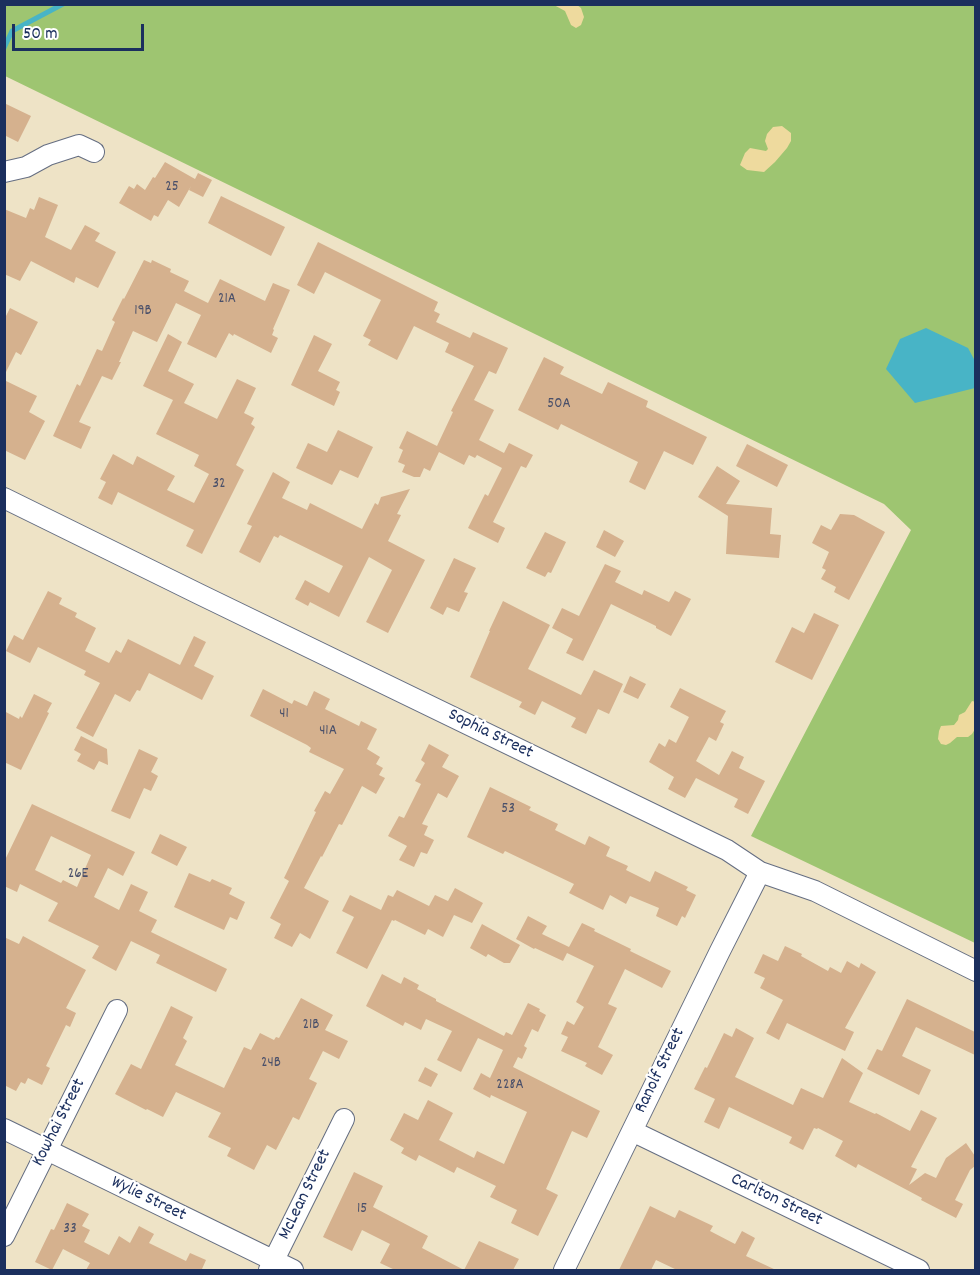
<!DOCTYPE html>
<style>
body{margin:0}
#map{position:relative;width:980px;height:1275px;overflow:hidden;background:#eee3c6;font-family:Dekko,sans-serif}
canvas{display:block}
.frame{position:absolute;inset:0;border:6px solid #1b2f5e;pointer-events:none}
.scale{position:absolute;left:12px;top:24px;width:132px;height:27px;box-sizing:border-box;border:3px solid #1b2f5e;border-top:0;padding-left:8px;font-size:18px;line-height:21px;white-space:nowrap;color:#1b2f5e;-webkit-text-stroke:4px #fff;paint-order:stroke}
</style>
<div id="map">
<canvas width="980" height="1275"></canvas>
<div class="frame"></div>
<div class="scale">50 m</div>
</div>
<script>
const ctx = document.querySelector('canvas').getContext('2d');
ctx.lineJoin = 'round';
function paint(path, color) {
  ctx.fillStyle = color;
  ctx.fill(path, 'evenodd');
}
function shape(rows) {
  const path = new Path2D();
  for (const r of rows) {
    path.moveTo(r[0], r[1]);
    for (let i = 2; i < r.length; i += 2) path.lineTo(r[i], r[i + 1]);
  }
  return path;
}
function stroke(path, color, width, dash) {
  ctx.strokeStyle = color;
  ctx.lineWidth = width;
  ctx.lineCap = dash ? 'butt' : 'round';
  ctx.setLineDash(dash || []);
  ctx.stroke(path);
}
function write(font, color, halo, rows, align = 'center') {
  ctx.font = font + ' Dekko,sans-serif';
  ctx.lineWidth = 4.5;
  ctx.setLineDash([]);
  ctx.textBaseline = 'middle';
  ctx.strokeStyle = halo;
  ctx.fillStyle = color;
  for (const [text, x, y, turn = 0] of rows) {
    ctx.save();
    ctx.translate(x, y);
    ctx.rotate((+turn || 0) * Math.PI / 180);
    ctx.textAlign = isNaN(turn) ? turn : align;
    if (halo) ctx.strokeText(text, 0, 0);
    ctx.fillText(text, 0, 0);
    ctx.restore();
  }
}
paint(shape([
 [4,5,975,5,975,943,751,836,911,530,884,504,5,76]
]), '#9ec571');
paint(shape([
 [554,5,577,5,581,8,584,17,581,25,576,28,571,25,565,11],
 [782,126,791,133,791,141,787,148,775,162,764,172,747,170,740,165,745,153,750,148,766,151,768,149,765,141,767,134,773,127],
 [972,701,976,702,975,717,974,722,975,729,972,734,968,737,957,737,950,743,946,745,941,744,938,739,939,731,941,726,954,725,958,720,959,715,965,712]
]), '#eeda9e');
paint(shape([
 [926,328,968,348,975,361,975,388,915,403,886,369,900,339]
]), '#48b4c6');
stroke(shape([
 [4,48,12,31,63,4]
]), '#48b4c6', 5);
paint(shape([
 [4,103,31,116,18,142,4,135],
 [165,162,195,179,198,173,212,180,203,197,189,190,191,186,179,207,168,200,158,217,154,215,151,221,119,203,129,186,134,189,137,184,145,190,153,177,155,178],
 [221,196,285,227,271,256,208,223],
 [39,197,58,205,45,237,71,250,85,225,100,233,95,241,116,252,98,288,76,277,74,283,31,261,20,281,4,274,4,209,26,218,30,208,34,210],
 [318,242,438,302,434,311,440,314,436,322,470,338,473,332,508,348,496,374,489,371,474,400,494,410,479,440,504,453,509,443,533,455,526,468,521,466,493,522,505,528,498,543,468,528,485,494,488,496,502,468,477,455,475,458,469,455,464,465,439,452,430,471,424,468,420,477,414,477,402,472,405,465,398,462,403,450,399,448,407,431,437,446,453,412,451,411,474,366,445,352,449,343,414,326,397,360,368,345,371,340,363,336,381,300,325,272,314,294,297,285],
 [144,260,151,263,152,260,171,269,170,272,189,281,184,291,208,303,220,279,265,301,273,283,290,290,273,329,274,330,272,335,278,338,271,353,234,334,233,336,229,333,216,358,187,344,201,315,176,303,157,342,133,331,119,362,121,362,112,380,102,376,79,422,91,427,81,449,53,436,77,384,80,386,97,349,102,351,115,322,112,320,123,298,124,299],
 [10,308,38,322,21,355,16,352,4,376,4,320],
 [168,334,182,342,168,371,194,384,184,403,217,419,237,379,256,388,244,413,254,418,251,424,255,427,236,465,244,470,202,554,186,546,194,530,118,492,112,505,98,498,106,482,100,479,113,454,133,465,137,456,175,476,167,490,194,503,209,474,194,466,199,455,156,434,173,400,143,386],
 [314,335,332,344,318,371,340,382,336,390,340,392,334,406,291,385],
 [544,357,564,367,560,374,602,394,608,382,648,401,646,407,707,437,693,465,664,451,645,490,629,482,638,462,561,424,558,430,518,410],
 [4,380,37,396,29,412,45,421,25,460,4,450],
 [338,430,373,447,358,478,340,470,332,485,296,468,308,443,327,452],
 [747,444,788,465,777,487,736,466],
 [717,466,740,481,726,504,772,508,770,534,781,535,779,558,726,554,728,516,698,497],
 [273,472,290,482,282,498,307,510,310,503,362,529,375,503,378,505,381,497,410,489,397,514,401,515,388,541,425,560,388,633,366,622,392,570,369,557,339,617,310,602,308,606,295,599,305,580,329,593,343,566,280,535,278,538,274,536,260,563,239,552,252,526,247,524],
 [840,514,854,515,885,532,849,600,834,592,836,587,821,579,826,570,822,568,829,552,812,543,821,525,831,530],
 [604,530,624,541,615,557,596,547],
 [545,532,566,542,551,573,548,572,545,577,526,568],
 [454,558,476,568,464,592,468,593,459,612,447,607,443,615,430,608],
 [605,564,621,571,615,582,642,595,644,590,669,602,675,591,691,599,671,636,656,628,656,626,611,604,583,661,566,653,573,639,552,628,562,608,579,616],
 [48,591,62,598,59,604,77,613,75,617,96,628,85,651,109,663,116,650,121,653,128,639,180,665,194,636,206,642,194,666,214,676,202,700,149,673,140,691,137,690,130,702,115,694,93,737,76,728,100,683,84,675,86,671,38,647,30,663,6,651,14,635,23,640],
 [503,601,550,625,528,669,581,695,594,670,623,684,609,714,598,709,586,734,571,727,576,718,542,701,535,715,519,707,522,702,470,677,490,631,489,631],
 [814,613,839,625,812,680,775,662,792,627,804,633],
 [630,676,646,684,638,699,623,692],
 [680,688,726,711,720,722,724,724,716,741,709,737,696,761,719,775,732,751,744,757,739,768,765,781,748,814,734,807,738,799,696,778,685,798,668,789,674,777,649,762,659,743,665,747,669,739,676,743,689,717,670,707],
 [263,689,292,704,294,700,307,706,314,691,330,699,325,709,359,726,361,721,377,729,367,749,380,757,376,764,383,768,379,775,385,778,376,794,362,786,342,825,339,824,322,857,321,856,304,888,329,901,310,939,300,933,292,947,274,938,281,924,270,918,289,881,284,878,316,812,314,811,325,791,330,794,344,769,309,752,311,748,307,745,250,716],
 [34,694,52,703,47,712,49,713,21,770,4,762,4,711,19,719,20,716,22,718],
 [81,736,107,749,108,765,99,761,94,770,77,761,81,754,74,750],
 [429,744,449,755,442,767,459,776,447,798,438,793,422,824,428,826,424,835,434,840,427,854,421,852,414,867,399,860,407,846,388,836,399,816,404,818,421,784,415,781,425,763,421,760],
 [139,749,158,758,151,772,158,776,151,791,144,788,130,819,111,811],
 [490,787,531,807,529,810,558,824,555,830,585,845,589,836,610,847,606,856,628,866,626,870,650,882,655,871,688,887,686,890,696,895,685,918,682,916,677,926,656,916,659,908,630,896,626,904,610,895,603,910,569,893,574,884,505,851,503,854,467,837],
 [32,804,135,852,123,876,108,868,94,897,119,910,131,884,148,892,139,911,157,920,151,932,227,969,216,992,156,963,160,955,131,941,116,971,92,958,99,946,48,921,58,903,20,884,17,892,4,886,4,862],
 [51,836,91,855,77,887,63,880,61,883,35,870],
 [160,834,187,847,177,866,151,853],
 [189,873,210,882,212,879,232,888,229,894,245,902,237,920,230,917,224,930,174,907],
 [455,888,483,903,472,923,454,915,443,937,428,929,425,935,395,920,394,921,392,920,367,969,336,953,354,917,342,911,350,895,381,910,388,895,393,897,397,890,429,906,435,895,448,901],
 [528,916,547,926,542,934,569,947,582,923,595,929,594,931,631,949,630,951,671,971,662,988,625,969,608,1004,617,1008,598,1047,613,1055,602,1075,585,1066,587,1063,561,1051,568,1037,561,1034,567,1021,574,1025,584,1007,576,1002,594,966,567,953,563,961,535,948,534,949,516,939],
 [482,924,520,945,510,963,504,963,488,954,486,957,470,948],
 [23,936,86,970,66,1008,76,1013,70,1027,66,1025,46,1066,50,1068,42,1085,28,1078,25,1084,21,1082,16,1091,4,1085,4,937,19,944],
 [785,946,802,954,801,956,828,971,830,967,841,973,847,961,859,968,861,963,876,972,845,1028,854,1032,845,1051,787,1023,779,1040,766,1033,783,1000,760,988,765,978,754,973,763,954,778,961],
 [382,974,401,984,404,977,419,985,417,989,436,999,436,1001,504,1036,506,1032,512,1035,528,1003,540,1009,539,1011,546,1015,538,1032,532,1029,524,1046,527,1048,522,1059,518,1057,513,1067,600,1111,587,1138,572,1131,546,1189,558,1195,538,1236,511,1223,517,1210,490,1197,496,1186,457,1167,454,1173,419,1155,416,1161,401,1153,404,1148,390,1140,404,1113,418,1120,428,1100,453,1113,439,1140,474,1158,477,1151,504,1164,527,1112,491,1095,490,1098,473,1089,481,1073,490,1078,503,1050,478,1038,461,1072,437,1060,452,1031,426,1019,421,1030,405,1022,403,1026,366,1006],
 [301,998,333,1015,325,1030,348,1041,339,1059,323,1051,309,1079,317,1083,299,1120,293,1117,276,1150,267,1145,254,1170,227,1156,231,1148,208,1137,221,1113,176,1092,163,1117,147,1109,146,1110,115,1094,131,1064,141,1069,171,1006,193,1017,183,1038,187,1041,175,1065,224,1088,244,1047,251,1050,260,1033,274,1040,276,1037,279,1038],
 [907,999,975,1032,975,1055,916,1027,902,1056,931,1070,919,1095,867,1069,877,1049,882,1051],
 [736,1028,754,1038,735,1077,793,1105,801,1088,823,1098,842,1058,863,1073,849,1102,875,1114,876,1113,910,1131,921,1110,937,1118,911,1167,917,1169,909,1185,925,1173,936,1178,946,1158,966,1143,975,1156,975,1166,970,1170,955,1200,963,1204,956,1218,921,1200,922,1198,858,1164,856,1168,835,1156,843,1141,818,1128,817,1129,814,1128,803,1150,789,1143,792,1137,729,1107,719,1129,704,1122,715,1099,694,1089,705,1067,707,1068,724,1033,732,1037],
 [425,1067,438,1074,431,1087,418,1081],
 [354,1172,383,1186,373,1207,428,1236,422,1248,464,1270,479,1241,519,1259,513,1270,395,1270,380,1263,390,1244,362,1230,352,1251,323,1237],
 [67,1203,89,1214,82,1226,90,1230,84,1242,109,1255,119,1236,130,1243,139,1226,154,1234,149,1243,186,1261,190,1253,206,1260,202,1269,205,1270,86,1270,90,1263,63,1249,52,1270,35,1262,51,1229,54,1230],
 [650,1206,675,1218,679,1210,713,1226,710,1231,735,1244,742,1231,755,1238,746,1256,776,1270,677,1270,656,1260,651,1270,619,1270]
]), '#d5b18e');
const minor = shape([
 [4,172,26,167,48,155,79,145,94,152],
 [4,498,199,594,727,850,760,872,815,891,976,971],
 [4,1129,293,1270],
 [632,1131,919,1270],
 [4,1236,117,1010],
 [269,1270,344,1119],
 [564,1270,720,951,760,872]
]);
stroke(minor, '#656e82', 22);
stroke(minor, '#fff', 20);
write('15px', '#4a506a', null, [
 ["25",172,188],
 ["21A",227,300],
 ["19B",143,312],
 ["50A",559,405],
 ["32",219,485],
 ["41",284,715],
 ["41A",328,732],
 ["53",508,810],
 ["26E",78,875],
 ["21B",311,1026],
 ["24B",271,1064],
 ["228A",510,1086],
 ["15",362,1210],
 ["33",70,1230]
]);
write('18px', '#1b2f5e', '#fff', [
 ["Sophia Street",490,735,26],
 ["Ranolf Street",661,1071,-64],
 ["Kowhai Street",60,1123,-63],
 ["McLean Street",306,1195,-64],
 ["Wylie Street",148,1200,26],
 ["Carlton Street",776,1201,26]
]);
</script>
